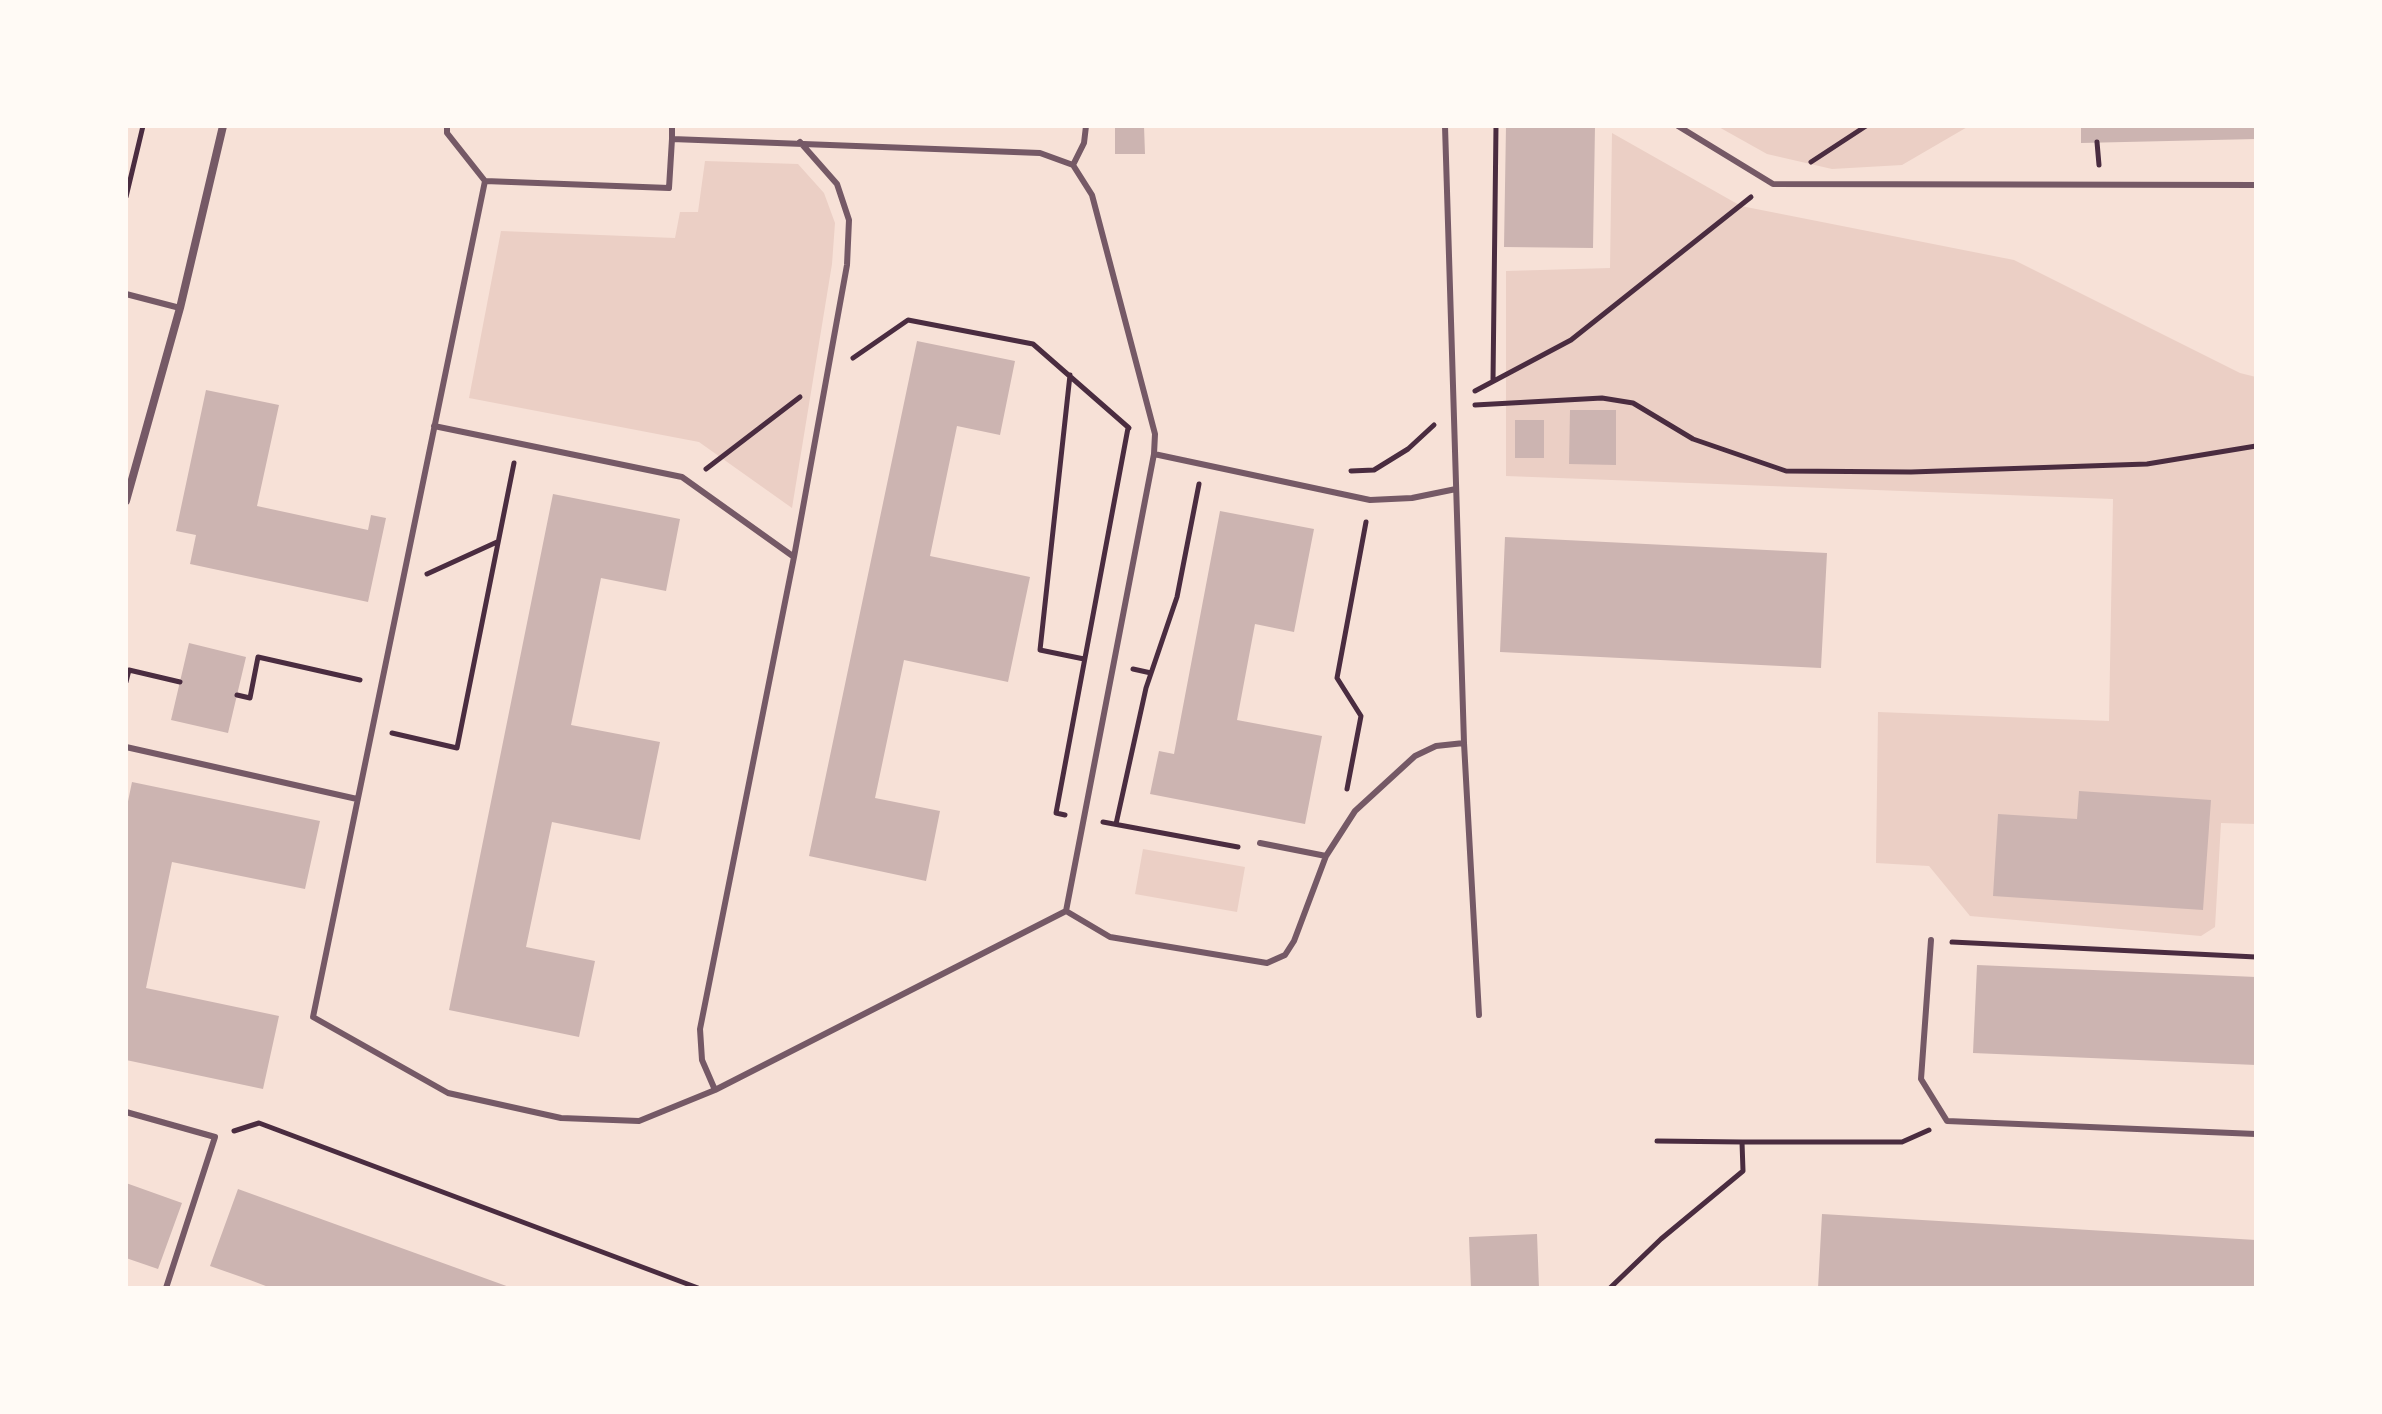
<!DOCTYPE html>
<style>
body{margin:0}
#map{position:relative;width:2382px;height:1414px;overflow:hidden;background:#f7e1d7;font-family:"Golos Text",sans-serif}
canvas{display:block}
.frame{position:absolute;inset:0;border:128px solid #fffaf5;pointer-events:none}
</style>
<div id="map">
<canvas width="2382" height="1414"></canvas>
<div class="frame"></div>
</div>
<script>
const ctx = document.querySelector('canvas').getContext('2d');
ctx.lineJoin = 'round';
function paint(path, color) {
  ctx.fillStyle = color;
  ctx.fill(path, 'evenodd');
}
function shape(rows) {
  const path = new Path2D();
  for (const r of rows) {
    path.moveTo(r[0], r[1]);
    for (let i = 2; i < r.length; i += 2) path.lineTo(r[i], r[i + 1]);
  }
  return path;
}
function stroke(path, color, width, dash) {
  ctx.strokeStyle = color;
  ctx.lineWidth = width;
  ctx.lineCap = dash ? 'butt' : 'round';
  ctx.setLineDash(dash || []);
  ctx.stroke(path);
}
paint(shape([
 [1717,126,1969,126,1902,165,1832,169,1767,154],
 [1612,133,1741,206,2014,260,2240,373,2256,377,2256,824,2221,823,2215,927,2201,936,1970,916,1929,866,1876,863,1878,712,2109,721,2113,499,1506,476,1506,271,1610,268],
 [705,161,798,164,824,193,835,223,832,264,792,508,699,442,469,398,501,231,675,238,680,212,698,212],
 [1143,849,1245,867,1237,912,1135,894]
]), '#ebcfc5');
paint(shape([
 [1115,126,1144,126,1145,154,1115,154],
 [1506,126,1595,126,1593,248,1504,247],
 [2081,126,2256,126,2256,139,2081,143],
 [917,341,1015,361,1000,435,957,426,930,556,1030,577,1008,682,904,660,875,798,940,811,926,881,809,856],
 [206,390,279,405,257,506,368,530,371,515,386,518,368,602,190,564,196,535,176,531],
 [1570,410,1616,410,1616,465,1569,464],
 [1515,420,1544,420,1544,458,1515,458],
 [553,494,680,519,666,591,601,578,571,725,660,742,640,840,552,822,526,947,595,961,579,1037,449,1010],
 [1220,511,1314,529,1294,632,1255,624,1237,720,1322,736,1305,824,1150,794,1159,751,1174,754],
 [1505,537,1827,553,1821,668,1500,652],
 [189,643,246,657,228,733,171,720],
 [132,782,320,821,305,889,172,862,146,988,279,1016,263,1089,126,1060,126,811],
 [2079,791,2211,800,2203,910,1993,896,1998,814,2077,819],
 [1977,965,2256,977,2256,1065,1973,1053],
 [126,1183,182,1203,158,1269,126,1258],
 [238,1189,512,1288,271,1288,250,1280,210,1266],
 [1822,1214,2256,1240,2256,1288,1818,1288],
 [1537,1234,1539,1288,1471,1288,1469,1237]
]), '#ccb4b1');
stroke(shape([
 [2097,142,2099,165],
 [1811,162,1866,126],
 [126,197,143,126],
 [853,358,908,320,1033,344,1129,428],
 [1070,375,1040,650,1084,659],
 [1493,381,1496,126],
 [1475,391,1571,340,1751,197],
 [1475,405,1602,398,1633,403,1693,439,1786,471,1911,472,2147,464,2256,446],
 [706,469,800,397],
 [1351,471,1374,470,1408,449,1434,425],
 [427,574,497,542],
 [1133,669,1151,673],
 [126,682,129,670,180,682],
 [237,695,250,698,258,657,360,680],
 [392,733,457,748,514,463],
 [1347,789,1361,716,1337,678,1366,522],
 [1065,815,1056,813,1128,428],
 [1103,822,1238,847],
 [1116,824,1146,688,1177,597,1199,484],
 [1952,942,2256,957],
 [234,1131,259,1123,698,1288],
 [1657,1141,1742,1142],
 [1610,1288,1661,1239,1743,1171,1742,1142,1902,1142,1929,1130]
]), '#4a2c40', 5);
stroke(shape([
 [447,126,447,133,485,181],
 [1445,126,1464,743,1479,1015],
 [1678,126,1773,184,2256,185],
 [672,139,672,126],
 [1073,165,1084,143,1086,126],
 [126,294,180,308],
 [434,426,682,477,794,557,700,1029,702,1060,715,1090],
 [1456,489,1412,498,1370,500,1154,454,1066,911,1110,937,1267,963,1285,955,1294,941,1326,856,1355,811,1415,756,1436,746,1464,743],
 [794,557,847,265,849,220,837,184,800,142],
 [126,747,357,799],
 [1260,843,1326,856],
 [1066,911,715,1090,639,1121,561,1118,448,1093,313,1017,485,181,669,188,672,139,1040,153,1073,165,1092,195,1155,434,1154,454],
 [1931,940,1921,1079,1947,1121,2256,1134],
 [126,1112,215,1137,166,1288]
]), '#755966', 6);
stroke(shape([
 [126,501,180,308,223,126]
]), '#755966', 8);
</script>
